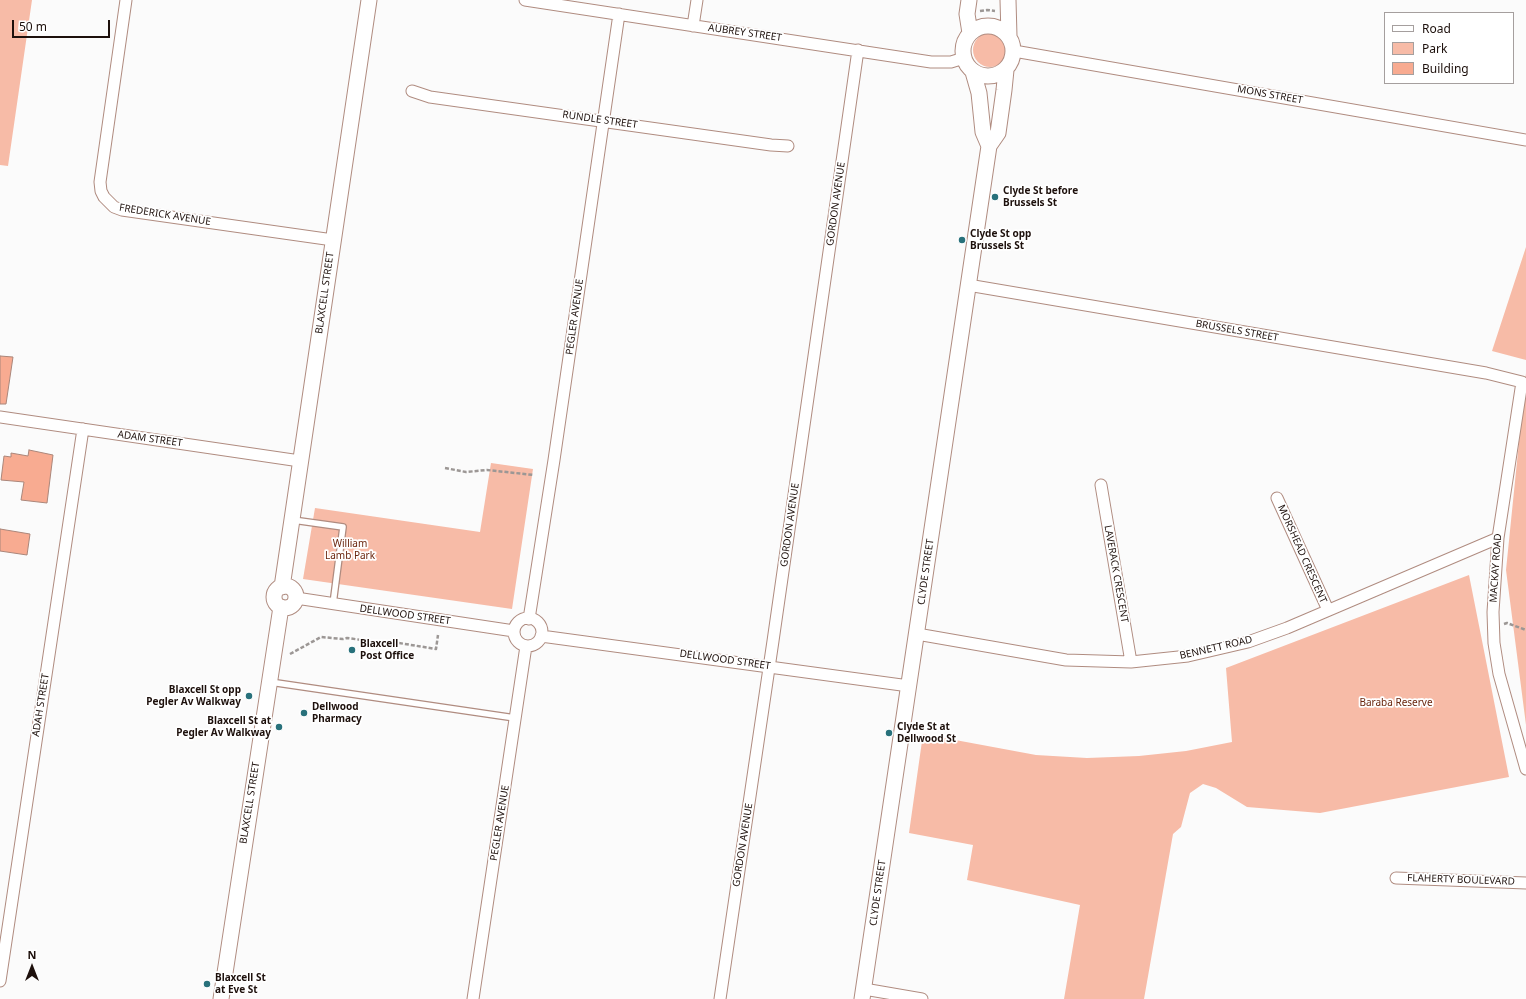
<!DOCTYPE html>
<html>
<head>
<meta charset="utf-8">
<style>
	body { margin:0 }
	#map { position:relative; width:1526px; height:999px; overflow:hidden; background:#fbfbfb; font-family:"Noto Sans",sans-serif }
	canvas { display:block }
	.legend { position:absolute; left:1384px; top:12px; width:130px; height:72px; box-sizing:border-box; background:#fff; border:1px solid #a59f9e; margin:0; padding:5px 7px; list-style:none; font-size:12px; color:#1d100c }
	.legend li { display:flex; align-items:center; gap:8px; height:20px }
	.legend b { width:20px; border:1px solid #a59f9e }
	.north { position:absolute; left:12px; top:947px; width:40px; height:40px; -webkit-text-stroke:3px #fff; paint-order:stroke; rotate:0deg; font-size:11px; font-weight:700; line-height:16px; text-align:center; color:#1d100c }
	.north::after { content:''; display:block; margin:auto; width:14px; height:18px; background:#1d100c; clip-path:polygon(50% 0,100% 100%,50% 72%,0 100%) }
	.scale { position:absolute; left:12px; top:20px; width:98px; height:18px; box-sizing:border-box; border:2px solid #1d100c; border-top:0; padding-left:5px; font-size:12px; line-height:14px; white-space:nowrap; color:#1d100c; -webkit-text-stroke:3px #fff; paint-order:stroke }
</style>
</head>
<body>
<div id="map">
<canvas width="1526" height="999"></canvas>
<ul class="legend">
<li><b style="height:5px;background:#fff"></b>Road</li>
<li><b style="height:11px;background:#f7bba7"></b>Park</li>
<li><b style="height:11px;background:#f8ab91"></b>Building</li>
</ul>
<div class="north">N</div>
<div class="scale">50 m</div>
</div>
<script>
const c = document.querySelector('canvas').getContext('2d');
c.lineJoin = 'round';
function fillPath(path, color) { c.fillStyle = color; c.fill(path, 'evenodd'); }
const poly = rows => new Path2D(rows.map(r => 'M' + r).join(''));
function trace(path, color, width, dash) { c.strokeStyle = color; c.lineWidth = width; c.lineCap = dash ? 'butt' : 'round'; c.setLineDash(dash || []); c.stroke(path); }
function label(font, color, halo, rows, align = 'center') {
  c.font = font + ' "Noto Sans",sans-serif'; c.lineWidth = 3.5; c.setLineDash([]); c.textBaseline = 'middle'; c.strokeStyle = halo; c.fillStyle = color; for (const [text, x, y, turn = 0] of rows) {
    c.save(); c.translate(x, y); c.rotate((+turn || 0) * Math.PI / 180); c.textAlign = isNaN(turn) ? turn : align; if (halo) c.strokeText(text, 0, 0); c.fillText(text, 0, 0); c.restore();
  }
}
const green = poly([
	[0,0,32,0,8,166,0,165],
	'973 50a17 17 0 1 1 34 0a17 17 0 1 1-34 0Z',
	[1526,247,1526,360,1492,351],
	[1526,373,1526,725,1506,570],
	[491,463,533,469,512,609,303,579,315,508,480,532],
	[1469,575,1509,777,1320,813,1247,807,1216,788,1203,784,1190,793,1181,827,1173,834,1144,999,1064,999,1080,905,967,880,973,845,909,833,923,734,1036,755,1087,758,1139,756,1186,751,1232,742,1226,668]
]);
const building = poly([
	[0,356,13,357,6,404,0,404,0,356],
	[29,450,53,455,47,503,21,500,24,482,1,480,4,456,11,457,11,453,28,456,29,450],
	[0,529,30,534,27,555,0,551,0,529]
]);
const path = poly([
	[980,11,987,10,995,11],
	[445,468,466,472,487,470,534,475],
	[1504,624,1507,623,1526,630],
	[290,654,321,637,343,639,347,638,392,644,399,643,436,649,438,635]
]);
const lane = poly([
	[293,520,343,527,333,604],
	[270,682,515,718]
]);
const street = poly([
	[126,0,100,182,101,191,104,197,114,207,122,210,333,240],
	[525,0,931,62,951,62,964,58],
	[693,26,697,0],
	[1014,51,1526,140],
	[412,91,430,97,771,145,788,146],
	[968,285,1486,373,1522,382,1498,538,1493,612,1494,643,1499,674,1526,769],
	[0,417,300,461],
	[1101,485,1131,662],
	[1277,498,1328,610],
	[296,598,514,631],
	'514 632a14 14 0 1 1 28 0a14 14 0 1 1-28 0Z',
	[529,619,554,460,619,14],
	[917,634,1066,660,1131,662,1188,656,1248,642,1287,628,1498,538],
	[541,636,909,686],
	[1396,878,1526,883],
	[0,981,83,429],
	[864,989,922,999],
	[473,999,526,646],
	[720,999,773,641,858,50]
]);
const secondary = poly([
	[969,0,967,14,970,33],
	[1008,0,1009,36],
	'963 51a25 25 0 1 1 50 0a25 25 0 1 1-50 0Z',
	[973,72,979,93,983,132,989,146],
	'274 597a11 11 0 1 1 22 0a11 11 0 1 1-22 0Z',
	[282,587,369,0],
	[221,999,281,607],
	[862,999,989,146,998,133,1004,90,1006,70]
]);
const markers = [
	[995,197,4,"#28717b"],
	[962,240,4,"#28717b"],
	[352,650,4,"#28717b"],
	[249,696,4,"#28717b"],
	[304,713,4,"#28717b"],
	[279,727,4,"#28717b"],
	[889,733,4,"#28717b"],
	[207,984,4,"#28717b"]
];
const streetNames = [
	["AUBREY STREET",745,33,8],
	["MONS STREET",1270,95,10],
	["RUNDLE STREET",600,120,8],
	["GORDON AVENUE",836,204,-82],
	["FREDERICK AVENUE",165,215,9],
	["BLAXCELL STREET",325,293,-82],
	["PEGLER AVENUE",575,317,-82],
	["BRUSSELS STREET",1237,331,10],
	["ADAM STREET",150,439,8],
	["GORDON AVENUE",790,525,-82],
	["MORSHEAD CRESCENT",1302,554,66],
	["MACKAY ROAD",1496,568,-86],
	["CLYDE STREET",926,572,-82],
	["LAVERACK CRESCENT",1116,574,80],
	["DELLWOOD STREET",405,615,8],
	["BENNETT ROAD",1216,648,-13],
	["DELLWOOD STREET",725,660,8],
	["ADAH STREET",41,705,-81],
	["BLAXCELL STREET",250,803,-81],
	["PEGLER AVENUE",500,823,-81],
	["GORDON AVENUE",743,845,-81],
	["FLAHERTY BOULEVARD",1461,880,2],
	["CLYDE STREET",878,893,-82]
];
const poiNames = [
	["Clyde St before",1003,191],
	["Brussels St",1003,203],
	["Clyde St opp",970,234],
	["Brussels St",970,246],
	["Blaxcell",360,644],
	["Post Office",360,656],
	["Blaxcell St opp",241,690,"right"],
	["Pegler Av Walkway",241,702,"right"],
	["Dellwood",312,707],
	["Pharmacy",312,719],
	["Blaxcell St at",271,721,"right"],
	["Pegler Av Walkway",271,733,"right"],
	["Clyde St at",897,727],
	["Dellwood St",897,739],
	["Blaxcell St",215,978],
	["at Eve St",215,990]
];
const parkNames = [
	["William",350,544],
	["Lamb Park",350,556],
	["Baraba Reserve",1396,703]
];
fillPath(green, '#f7bba7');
fillPath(building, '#f8ab91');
trace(building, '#aa867a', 1);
trace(lane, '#b08c80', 8);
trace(street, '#b08c80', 13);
trace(secondary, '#b08c80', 17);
trace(path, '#9c9795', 2.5, [4, 2]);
trace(lane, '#fff', 5.5);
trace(street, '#fff', 11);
trace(secondary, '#fff', 15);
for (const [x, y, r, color] of markers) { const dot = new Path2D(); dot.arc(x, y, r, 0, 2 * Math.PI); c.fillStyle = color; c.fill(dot); trace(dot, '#fff', 1.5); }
label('10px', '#1d100c', '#fff', streetNames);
label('bold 10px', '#1d100c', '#fff', poiNames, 'left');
label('10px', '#69250d', '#fff', parkNames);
</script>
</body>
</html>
